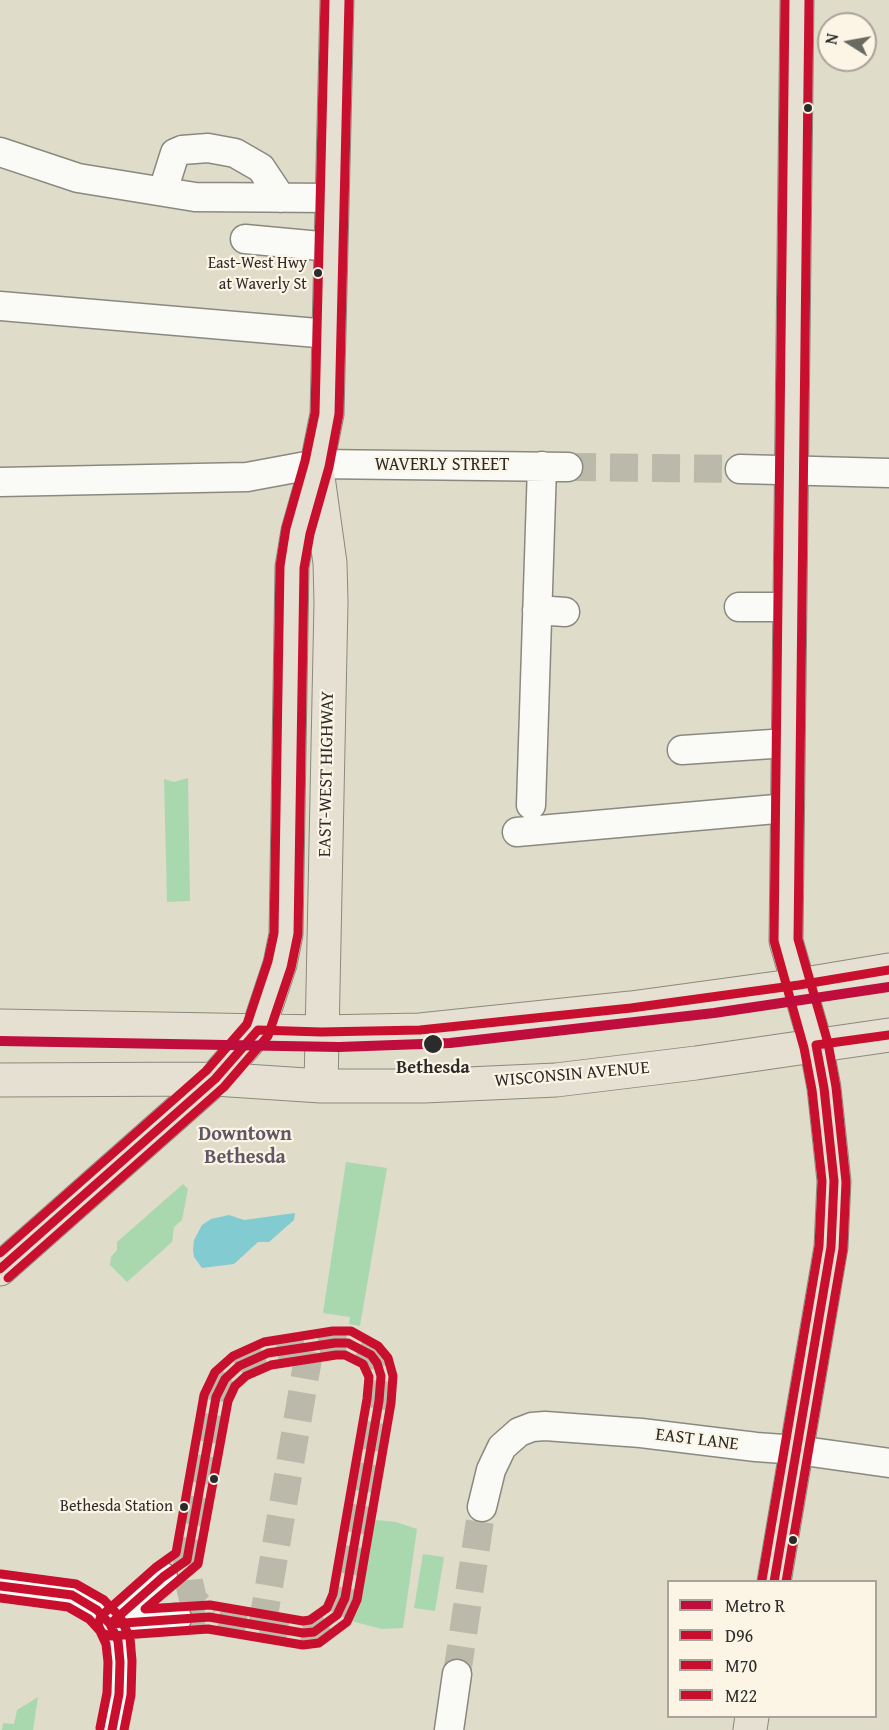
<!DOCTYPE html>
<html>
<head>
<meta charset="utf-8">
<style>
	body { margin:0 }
	#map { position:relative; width:889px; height:1730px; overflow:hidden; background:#dfdcc9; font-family:"Gentium Book Plus",serif }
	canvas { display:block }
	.legend { position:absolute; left:667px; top:1580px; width:210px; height:138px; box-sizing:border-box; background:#fcf5e5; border:2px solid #a8a49b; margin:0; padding:8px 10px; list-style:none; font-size:18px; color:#2b2b2b }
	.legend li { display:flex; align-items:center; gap:12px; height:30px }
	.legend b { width:30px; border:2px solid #a8a49b }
	.north { position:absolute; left:817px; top:12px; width:60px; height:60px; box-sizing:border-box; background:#fcf5e5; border:2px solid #a8a49b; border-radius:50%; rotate:281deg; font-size:16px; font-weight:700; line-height:24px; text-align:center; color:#2b2b2b }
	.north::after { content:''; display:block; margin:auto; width:21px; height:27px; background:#6a6962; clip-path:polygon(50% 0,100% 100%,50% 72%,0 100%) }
</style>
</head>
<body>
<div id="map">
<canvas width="889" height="1730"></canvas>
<ul class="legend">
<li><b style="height:8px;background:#bf0d3e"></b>Metro R</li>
<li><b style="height:8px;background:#c8102e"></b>D96</li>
<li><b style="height:8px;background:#c8102e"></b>M70</li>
<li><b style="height:8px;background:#c8102e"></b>M22</li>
</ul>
<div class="north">N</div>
</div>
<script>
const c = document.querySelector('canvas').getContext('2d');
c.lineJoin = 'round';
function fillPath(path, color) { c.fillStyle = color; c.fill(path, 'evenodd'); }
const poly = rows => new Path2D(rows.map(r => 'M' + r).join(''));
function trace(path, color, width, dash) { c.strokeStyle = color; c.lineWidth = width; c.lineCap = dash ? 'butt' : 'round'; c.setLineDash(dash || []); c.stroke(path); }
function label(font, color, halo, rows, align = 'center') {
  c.font = font + ' "Gentium Book Plus",serif'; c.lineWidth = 4.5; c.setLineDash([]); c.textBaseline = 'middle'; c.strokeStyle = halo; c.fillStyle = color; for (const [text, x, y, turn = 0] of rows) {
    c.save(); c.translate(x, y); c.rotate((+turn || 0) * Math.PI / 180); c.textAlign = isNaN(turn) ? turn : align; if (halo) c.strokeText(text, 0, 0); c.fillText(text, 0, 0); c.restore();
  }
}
const green = poly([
	[188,778,190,901,167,902,164,779,174,782],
	[346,1162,387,1168,360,1326,349,1324,350,1317,323,1313],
	[183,1184,188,1189,182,1220,174,1227,172,1242,127,1282,110,1265,111,1257,117,1250,117,1242],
	[377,1520,396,1522,417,1529,403,1628,382,1629,351,1621,366,1523],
	[423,1554,444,1557,435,1611,414,1608],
	[38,1697,33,1730,2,1730,3,1723,14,1724,17,1710]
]);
const water = poly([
	[295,1213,294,1220,269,1242,258,1242,234,1264,202,1268,194,1257,193,1250,194,1240,202,1225,211,1219,229,1215,244,1220]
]);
const minorTunnel = poly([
	[568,467,740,469],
	[177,1618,209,1617,303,1633,314,1632,328,1623,337,1615,345,1598,379,1401,381,1376,377,1363,371,1355,360,1348,348,1343,335,1343,268,1353,239,1366,225,1379,216,1397,187,1560,189,1582,193,1599,209,1617],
	[262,1627,310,1347],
	[457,1674,482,1507]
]);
const minor = poly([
	[0,152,78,178,195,197,333,198],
	[163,191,175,153,182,150,208,148,235,153,261,168,281,198],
	[245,239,331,247],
	[0,306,329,334],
	[740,469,889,473],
	[0,482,247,477,317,464,568,467],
	[739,607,789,607],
	[537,610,565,612],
	[682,750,787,743],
	[531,805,542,466],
	[517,832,787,808],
	[482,1507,491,1470,502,1447,519,1432,532,1427,545,1426,641,1433,756,1447,797,1450,889,1463],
	[0,1586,72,1595,97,1610,110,1624,118,1641,120,1662,119,1694,112,1730],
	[110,1624,163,1577],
	[110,1624,177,1618],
	[449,1730,457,1674]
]);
const major = poly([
	[318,477,330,563,331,602,321,1086],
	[0,1026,321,1032,420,1030,631,1008,799,985,889,970],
	[0,1080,215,1079,321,1086,424,1086,556,1080,696,1063,889,1035],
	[0,1269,215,1079,258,1030,280,964,286,934,292,567,298,531,317,464,327,414,337,0],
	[774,1582,831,1247,834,1181,824,1088,816,1045,786,941,797,0],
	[750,1730,752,1716]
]);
const bus1 = poly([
	[258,1030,321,1032,420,1030,631,1008,799,985,889,970],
	[816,1045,889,1035],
	[0,1269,215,1079,258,1030],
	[335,1343,348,1343,371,1355,377,1363,381,1376,379,1401,345,1598,337,1615,314,1632,303,1633,209,1617,110,1624,163,1577,187,1560,216,1397,225,1379,239,1366,268,1353,335,1343],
	[774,1582,831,1247,834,1181,824,1088,816,1045],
	[0,1586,72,1595,97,1610,110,1624,118,1641,120,1662,119,1694,112,1730]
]);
const bus2 = poly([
	[8,1278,224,1087,268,1036,291,968,298,934,304,568,310,534,329,467,339,414,349,0],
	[336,1355,345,1355,363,1364,369,1377,367,1399,333,1594,327,1608,310,1620,303,1621,210,1605,145,1609,198,1564,228,1401,235,1386,246,1376,271,1365,336,1355],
	[786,1582,843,1249,846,1182,836,1087,828,1043,798,939,809,0],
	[0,1598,68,1607,89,1619,100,1631,106,1644,108,1662,107,1693,100,1728]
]);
const bus3 = poly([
	[0,1253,206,1071,247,1024,268,961,274,933,280,566,286,528,305,461,315,413,325,0],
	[333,1331,264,1342,233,1356,215,1372,204,1395,176,1553,155,1568,101,1616,98,1625,102,1633,110,1636,208,1629,303,1645,319,1643,347,1622,357,1600,391,1403,393,1376,388,1358,378,1346,351,1331,335,1331],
	[1,1574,76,1584,104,1600,120,1617,130,1638,132,1661,131,1695,124,1730],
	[762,1580,819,1246,822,1181,812,1090,804,1048,774,941,785,0]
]);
const metro1 = poly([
	[0,1041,339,1047,450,1043,714,1013,889,987]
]);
const markers = [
	[808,108,5,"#2b2b2b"],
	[318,273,5,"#2b2b2b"],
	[433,1044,10,"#2b2b2b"],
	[214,1479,5,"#2b2b2b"],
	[184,1507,5,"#2b2b2b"],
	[793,1540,5,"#2b2b2b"]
];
const busNames = [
	["East-West Hwy",307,264],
	["at Waverly St",307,285],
	["Bethesda Station",173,1507]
];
const streetNames = [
	["WAVERLY STREET",442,465],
	["EAST-WEST HIGHWAY",327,774,-89],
	["WISCONSIN AVENUE",572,1075,-5],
	["EAST LANE",697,1440,7]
];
const stopNames = [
	["Bethesda",433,1068]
];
const neighbourhoodNames = [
	["Downtown",245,1135],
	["Bethesda",245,1158]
];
fillPath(green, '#a9d8af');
fillPath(water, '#82ccd1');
trace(minorTunnel, '#bbb9a9', 28, [28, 14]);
trace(minor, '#8b897f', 31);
trace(major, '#8b897f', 35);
trace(minor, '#fafaf7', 28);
trace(major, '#e5e0d2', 33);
trace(bus1, '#c8102e', 9);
trace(bus2, '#c8102e', 9);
trace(bus3, '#c8102e', 9);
trace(metro1, '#bf0d3e', 10);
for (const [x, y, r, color] of markers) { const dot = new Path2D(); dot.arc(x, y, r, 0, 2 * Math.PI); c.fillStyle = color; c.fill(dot); trace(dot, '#fcf5e5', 2); }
label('16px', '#2b2b2b', '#fcf5e5', busNames, 'right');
label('18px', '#2b2b2b', '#fcf5e5', streetNames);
label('bold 18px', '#2b2b2b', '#fcf5e5', stopNames);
label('bold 20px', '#5e5766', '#fcf5e5', neighbourhoodNames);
</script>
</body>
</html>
